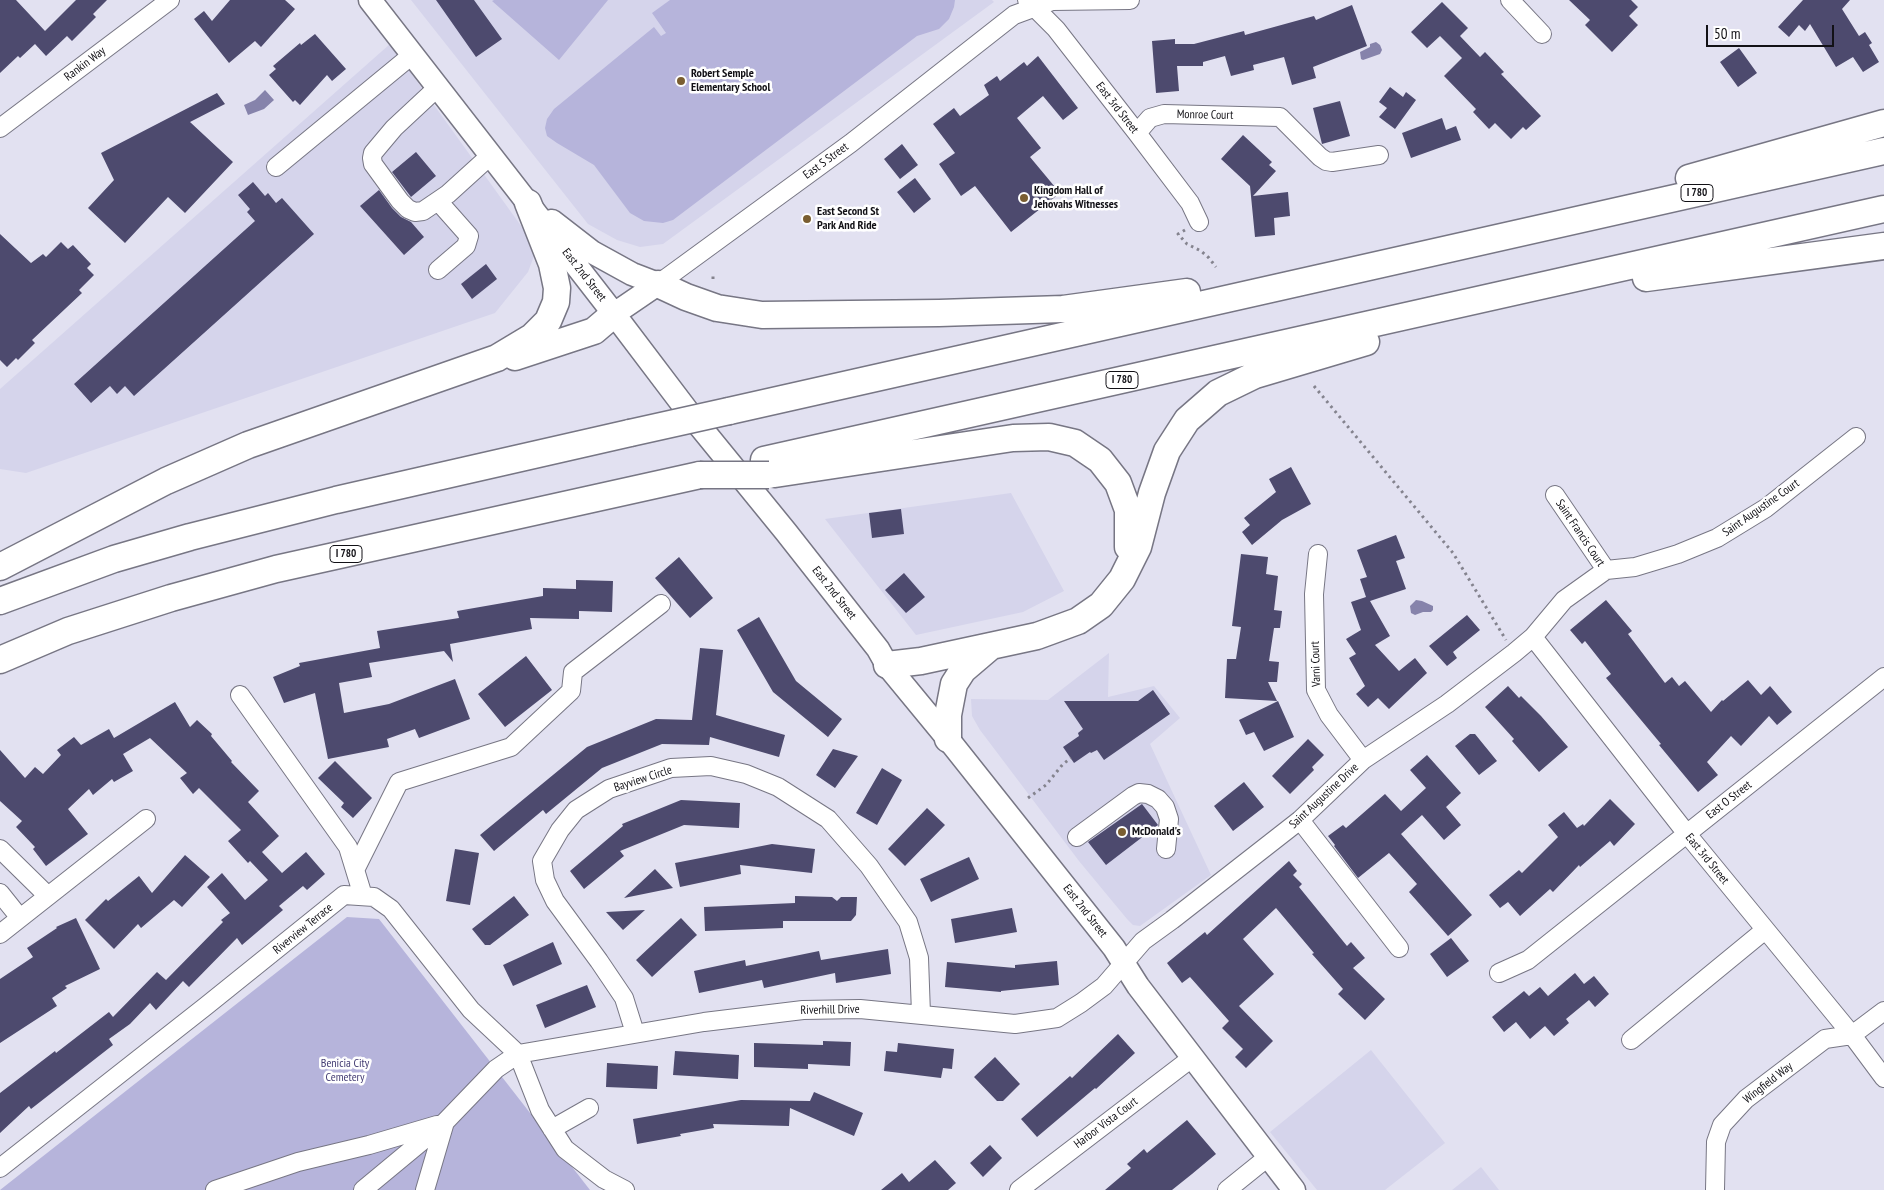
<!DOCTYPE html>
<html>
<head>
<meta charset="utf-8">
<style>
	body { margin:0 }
	#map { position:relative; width:1884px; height:1190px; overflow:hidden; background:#e2e1f1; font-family:"PT Sans Narrow",sans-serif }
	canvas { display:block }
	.scale { position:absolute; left:1706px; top:25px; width:128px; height:22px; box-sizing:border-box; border:2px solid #121116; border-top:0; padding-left:6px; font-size:15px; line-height:18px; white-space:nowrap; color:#121116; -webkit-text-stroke:4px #fff; paint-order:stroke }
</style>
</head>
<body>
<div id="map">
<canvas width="1884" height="1190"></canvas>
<div class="scale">50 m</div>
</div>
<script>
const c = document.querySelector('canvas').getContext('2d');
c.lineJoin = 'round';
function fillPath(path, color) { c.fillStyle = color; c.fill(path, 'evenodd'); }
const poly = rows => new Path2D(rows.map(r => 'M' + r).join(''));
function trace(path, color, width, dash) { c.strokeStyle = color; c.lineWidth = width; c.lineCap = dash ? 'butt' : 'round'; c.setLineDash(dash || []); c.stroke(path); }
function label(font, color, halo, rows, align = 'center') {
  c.font = font + ' "PT Sans Narrow",sans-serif'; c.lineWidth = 5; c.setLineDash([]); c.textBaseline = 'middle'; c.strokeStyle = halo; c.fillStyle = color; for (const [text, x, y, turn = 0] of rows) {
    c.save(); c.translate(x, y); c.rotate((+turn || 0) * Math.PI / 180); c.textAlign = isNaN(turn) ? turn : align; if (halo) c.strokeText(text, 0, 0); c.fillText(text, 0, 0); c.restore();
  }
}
const built = poly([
	[411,0,992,0,994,2,663,244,640,247,617,240,588,224],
	[390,44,537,248,528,272,495,313,26,473,0,469,0,389],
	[1011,493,1064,591,1023,612,916,635,825,519],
	[1109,653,1108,697,1154,686,1180,718,1150,744,1211,875,1140,926,1133,925,1127,919,1079,861,980,730,972,716,971,699,1048,700],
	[1371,1050,1445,1143,1385,1190,1317,1190,1270,1132],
	[1481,1167,1499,1190,1452,1190]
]);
const green = poly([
	[494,0,608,0,559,60,492,1],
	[670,0,955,0,954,7,949,19,939,29,917,36,673,220,663,223,644,221,630,213,594,165,557,143,547,136,545,128,547,119,554,109,654,27,661,36,666,33,652,13],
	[347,917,379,919,590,1190,0,1190]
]);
const water = poly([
	[1376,42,1380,45,1382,50,1380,54,1363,60,1361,59,1360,52,1370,47,1370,44],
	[265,90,274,100,264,109,248,115,244,105,255,100],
	[1416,600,1422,601,1433,606,1433,610,1431,612,1423,612,1415,615,1411,613,1410,606]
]);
const building = poly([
	[0,0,16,0,45,31,76,0,107,0,93,14,96,17,72,41,67,36,46,56,35,44,20,58,18,56,0,73],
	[230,0,285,0,295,9,261,47,255,41,229,63,194,19,204,11,212,21],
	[436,0,474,0,502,39,476,57],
	[1569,0,1631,0,1638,7,1629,16,1638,25,1612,52,1585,25,1590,20],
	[1803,0,1850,0,1842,9,1859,36,1865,32,1872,43,1869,45,1879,62,1863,72,1853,57,1836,67,1810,24,1805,31,1799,25,1789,37,1778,27],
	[1442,2,1468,28,1460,36,1480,57,1485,52,1504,72,1501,74,1541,116,1526,130,1523,127,1511,139,1495,123,1489,129,1473,112,1476,109,1444,76,1462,58,1440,36,1427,48,1411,32],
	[1352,5,1367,46,1313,67,1316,78,1292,85,1284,57,1253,65,1254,70,1231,76,1225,56,1203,62,1203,66,1177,66,1179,91,1156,93,1152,41,1175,39,1175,44,1194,44,1244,31,1245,35,1314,16,1316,20],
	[315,34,346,69,332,81,327,75,300,105,295,100,293,102,269,75,276,69,273,66,300,43,301,45],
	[1739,48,1757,73,1738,87,1720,62],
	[1038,56,1078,108,1063,120,1043,96,1017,118,1041,148,1030,157,1060,193,1011,232,975,186,961,196,939,164,955,153,933,124,954,108,960,116,989,95,984,85,997,76,1000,81,1024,62,1027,66],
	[1390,87,1403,97,1406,92,1416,100,1395,129,1379,117,1387,108,1379,102],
	[217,93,225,104,190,122,233,162,185,213,168,197,125,243,88,208,114,180,101,153],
	[1340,101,1350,136,1322,144,1313,108],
	[1442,118,1446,130,1456,126,1461,140,1411,158,1402,133],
	[1243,135,1272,162,1269,165,1276,171,1253,196,1288,192,1290,216,1274,218,1275,235,1255,237,1250,186,1221,159],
	[902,144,918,165,900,179,884,159],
	[416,152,436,176,411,197,392,172],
	[915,178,931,199,914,213,897,192],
	[253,182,265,196,268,193,276,203,282,198,314,234,134,396,125,386,117,394,110,386,91,403,74,384,255,221,247,212,250,209,238,195],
	[379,190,392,208,401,217,411,222,424,237,404,255,360,206],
	[0,234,31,263,43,254,46,257,61,242,68,249,73,245,91,264,87,268,94,275,79,290,82,293,32,340,35,343,18,360,16,358,7,367,0,360],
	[486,264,497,279,472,299,461,284],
	[1291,467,1311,504,1282,520,1252,545,1242,532,1250,525,1244,518,1276,492,1269,479],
	[901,509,904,534,872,538,869,513],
	[1396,535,1405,558,1396,561,1406,589,1370,601,1390,636,1375,645,1399,671,1415,658,1427,673,1389,709,1378,698,1368,707,1356,694,1365,686,1349,658,1356,654,1346,639,1361,630,1351,602,1366,597,1360,579,1367,577,1357,550],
	[1241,554,1268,557,1266,574,1278,576,1274,610,1282,611,1280,628,1274,628,1269,661,1279,662,1277,682,1268,682,1277,701,1225,698,1227,659,1236,659,1241,627,1232,626],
	[679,557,713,598,690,618,655,578],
	[904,573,925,597,906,613,885,590],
	[576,580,613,581,612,612,579,611,579,619,530,618,532,629,450,644,453,662,444,651,369,663,372,677,339,683,344,713,389,704,455,679,470,719,419,738,415,729,387,739,389,747,328,759,315,693,284,703,273,677,300,666,299,663,380,648,377,631,459,618,457,611,543,596,543,588,576,589],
	[1606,600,1632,631,1628,634,1665,683,1672,677,1679,686,1685,681,1711,712,1722,700,1723,701,1748,680,1761,695,1770,686,1792,712,1777,725,1769,716,1741,746,1731,736,1707,762,1718,775,1698,792,1659,745,1661,744,1606,678,1611,674,1585,641,1582,644,1570,630],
	[1467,615,1480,630,1453,652,1457,658,1447,666,1429,646],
	[759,617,796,681,842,719,828,737,773,692,737,630],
	[700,648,723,650,716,715,785,735,779,757,710,737,709,745,662,744,602,768,546,814,543,810,494,851,480,835,587,747,656,719,692,720],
	[526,656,552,690,505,727,478,694],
	[1508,686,1519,698,1521,696,1541,716,1568,747,1539,772,1512,741,1514,739,1485,707],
	[1153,690,1170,714,1104,760,1097,750,1091,753,1090,752,1074,763,1063,747,1079,736,1078,733,1083,729,1064,701,1138,701],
	[1278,701,1294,737,1264,751,1254,732,1246,735,1239,720],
	[175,702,190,727,197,720,212,734,211,736,232,761,231,762,259,791,248,802,279,836,262,852,282,873,306,852,325,874,307,890,303,886,279,906,283,910,242,945,237,938,189,987,183,981,156,1010,150,1003,130,1024,109,1039,113,1045,31,1109,29,1106,0,1133,0,1093,55,1051,56,1053,109,1012,113,1017,157,972,166,980,223,922,221,920,230,913,207,887,222,873,245,900,268,880,250,861,248,863,228,841,241,830,199,788,193,794,180,778,187,773,150,738,123,754,133,771,114,782,112,779,93,795,89,789,68,809,88,834,46,866,33,849,35,847,16,827,22,821,0,801,0,750,25,778,35,767,43,774,61,755,57,750,74,737,81,745,109,729,114,738],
	[1470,734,1475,734,1497,761,1479,775,1455,746],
	[1308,739,1324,755,1312,767,1314,770,1290,794,1272,776],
	[833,749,858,756,835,788,816,775],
	[1427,755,1461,793,1446,807,1461,825,1444,840,1422,815,1401,834,1472,915,1448,936,1409,892,1417,884,1389,853,1358,878,1334,846,1335,845,1328,836,1343,825,1346,828,1385,794,1401,811,1426,788,1410,770],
	[335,761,372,798,353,818,341,807,344,803,318,778],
	[882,768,902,780,877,825,856,813],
	[1244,782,1264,807,1233,831,1214,806],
	[1610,799,1635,824,1614,846,1610,841,1580,867,1579,865,1553,892,1550,889,1520,916,1508,902,1500,908,1489,895,1519,870,1522,873,1558,837,1548,825,1564,812,1577,828,1583,824,1584,826],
	[681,800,740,803,739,828,684,825,620,851,624,856,584,889,570,871,623,826,622,824],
	[1142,804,1158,825,1106,865,1088,842],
	[927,808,945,825,905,866,888,849],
	[772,844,815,849,812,873,740,865,741,874,680,887,675,863],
	[455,849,479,853,470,905,446,901],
	[185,855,210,877,182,907,174,900,141,928,138,924,114,949,85,920,106,899,108,901,139,876,152,893],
	[969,857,979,879,931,902,920,879],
	[1289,861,1297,871,1293,875,1302,884,1299,887,1347,946,1351,942,1365,958,1353,968,1385,999,1365,1020,1338,994,1343,989,1312,954,1314,953,1276,908,1243,939,1274,974,1239,1006,1273,1041,1246,1068,1235,1057,1243,1049,1222,1028,1229,1021,1190,977,1182,983,1167,963,1205,932,1207,935],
	[655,869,673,888,624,898],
	[514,896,529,915,490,945,485,945,472,929],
	[795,896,832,897,837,901,841,897,857,897,856,915,851,921,783,921,783,928,705,931,704,907,795,903],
	[1012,908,1017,932,955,943,951,919],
	[645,910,623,930,606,912],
	[76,918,100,969,65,986,67,988,52,998,57,1006,0,1043,0,979,33,957,27,948,57,928,56,927],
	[681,918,697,935,652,977,636,960],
	[1451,938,1469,961,1447,977,1430,954],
	[553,942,562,964,513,986,503,965],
	[888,949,891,974,836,983,835,973,764,988,762,980,699,993,694,971,745,960,746,966,819,951,821,960],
	[1057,961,1059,985,1001,991,1001,992,945,987,947,962,1015,968,1015,965],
	[1575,973,1584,984,1594,976,1609,994,1595,1007,1589,1000,1566,1019,1569,1023,1554,1036,1545,1026,1530,1039,1516,1022,1504,1032,1492,1017,1524,991,1529,996,1540,987,1548,996],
	[587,985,596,1007,545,1028,536,1005],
	[1118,1034,1135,1053,1096,1089,1095,1088,1037,1137,1021,1119,1070,1076,1072,1078],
	[823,1041,851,1042,850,1066,808,1064,808,1069,754,1067,754,1043,823,1045],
	[898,1043,954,1049,952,1069,943,1068,941,1078,884,1071,886,1051,897,1052],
	[675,1051,739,1055,738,1079,673,1075],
	[995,1057,1020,1084,1003,1101,997,1101,974,1077],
	[607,1063,658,1066,657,1089,606,1087],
	[814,1092,863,1113,854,1136,790,1108,789,1126,713,1124,714,1128,680,1134,681,1136,637,1144,633,1119,741,1100,810,1101],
	[1187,1120,1216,1154,1192,1174,1172,1190,1105,1190,1131,1168,1127,1164,1144,1149,1147,1153],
	[990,1145,1002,1158,983,1177,970,1163],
	[935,1160,956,1183,948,1190,881,1190,902,1173,909,1182]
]);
const path = poly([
	[1185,230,1178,234,1187,244,1201,251,1209,258,1216,267],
	[713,279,713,274],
	[1314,386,1453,553,1506,640],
	[1028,798,1046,785,1063,764,1071,758]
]);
const minor = poly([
	[1027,0,1056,29,1137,133,1190,203,1199,222],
	[1510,0,1542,34],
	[438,87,394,128,373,153,372,158,373,164,400,201,408,209,415,212,423,211,448,194,491,155],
	[0,128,170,0],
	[1137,133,1150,118,1164,114,1280,117,1320,157,1326,161,1332,162,1379,155],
	[276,167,412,55],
	[438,270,466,246,469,236,438,201],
	[658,284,851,143,1014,15,1052,1,1130,0],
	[1555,495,1606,570],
	[1318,554,1314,594,1316,690,1329,715,1363,760],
	[1533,637,1687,834,1852,1035,1884,1078],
	[240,695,348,847,363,896],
	[1300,820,1399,948],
	[1077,837,1133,796,1139,793,1148,794,1158,799,1165,807,1169,819,1166,849],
	[0,849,48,896],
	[355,870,399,782,511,747,571,691,573,672,661,604],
	[0,893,20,918],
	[0,934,146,819],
	[1499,973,1528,960,1884,677],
	[635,1033,624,998,599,961,555,901,545,880,542,861,560,830,576,810,609,789,671,768,711,766,746,774,778,787,828,819,869,866,908,922,919,958,921,1014],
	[1631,1040,1765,930],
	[552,1129,589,1108],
	[0,1168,206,1006,344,895,374,897,391,909,471,1010,518,1054,540,1110,565,1149,604,1179,625,1190],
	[215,1190,298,1162,369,1145,437,1125],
	[363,1190,445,1122,496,1069,518,1054,704,1022,803,1010,860,1009,1015,1024,1057,1018,1081,1003,1104,986,1143,941,1172,920,1300,820,1363,760,1447,704,1514,653,1533,637,1564,600,1606,570,1635,567,1678,554,1717,538,1766,508,1856,437],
	[425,1190,445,1122],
	[1019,1190,1193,1057],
	[1227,1190,1268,1157],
	[1715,1190,1716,1142,1722,1125,1746,1099,1825,1039,1852,1035,1884,1011]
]);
const major = poly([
	[370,0,614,314,689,413,786,532,878,649,887,665,948,739,1114,948,1138,986,1294,1190],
	[552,221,592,252,632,274,658,284],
	[614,314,658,284]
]);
const highway = poly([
	[1689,178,1884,123],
	[1646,278,1884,246],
	[658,284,686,297,717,308,762,315,939,313,1063,309,1187,292],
	[515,357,594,331,614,314],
	[729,411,1884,151],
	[764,460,1884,209],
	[775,474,1013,438,1049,437,1075,443,1100,460,1118,483,1128,510,1128,547],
	[0,567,166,481,248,445,497,358,532,337,548,321,556,302,557,288,552,264,528,203],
	[0,601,114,559,190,537,336,500,630,433],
	[0,660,68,631,171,598,276,569,700,475],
	[887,665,921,661,1037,636,1078,621,1101,605,1122,579,1138,547,1152,493,1167,451,1187,420,1218,393,1255,375,1366,342],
	[948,739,948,715,954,684,963,670,990,647]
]);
const highwayBridge = poly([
	[630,433,729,411],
	[700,475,769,475]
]);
const markers = [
	[681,81,5,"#7a5e31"],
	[1024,198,5,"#7a5e31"],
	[807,219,5,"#7a5e31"],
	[1122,832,5,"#7a5e31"]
];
const shields = [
	[1697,193,32],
	[1122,380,32],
	[346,554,32]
];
const shieldNames = [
	["I 780",1697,193],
	["I 780",1122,380],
	["I 780",346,554]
];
const streetNames = [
	["Rankin Way",85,64,-37],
	["East 3rd Street",1117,108,52],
	["Monroe Court",1205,115,1],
	["East S Street",826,161,-36],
	["East 2nd Street",584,275,52],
	["Saint Augustine Court",1761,508,-35],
	["Saint Francis Court",1580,533,56],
	["East 2nd Street",834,593,52],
	["Varni Court",1316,664,-92],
	["Bayview Circle",643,779,-18],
	["Saint Augustine Drive",1324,796,-43],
	["East O Street",1729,800,-38],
	["East 3rd Street",1707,859,51],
	["East 2nd Street",1085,911,52],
	["Riverview Terrace",303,929,-39],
	["Riverhill Drive",830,1010,-1],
	["Wingfield Way",1768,1083,-38],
	["Harbor Vista Court",1106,1123,-37]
];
const poiNames = [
	["Robert Semple",691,74],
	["Elementary School",691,88],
	["Kingdom Hall of",1034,191],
	["Jehovahs Witnesses",1034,205],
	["East Second St",817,212],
	["Park And Ride",817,226],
	["McDonald's",1132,832]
];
const parkNames = [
	["Benicia City",345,1064],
	["Cemetery",345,1078]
];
fillPath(built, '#d5d4eb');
fillPath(green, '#b6b4db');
fillPath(water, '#8683ab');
fillPath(building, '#4d4a6e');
trace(minor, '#777684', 20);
trace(major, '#777684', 25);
trace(highway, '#777684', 29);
trace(path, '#84838e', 3, [2.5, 4]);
trace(minor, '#fff', 18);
trace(major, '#fff', 22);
trace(highway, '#fff', 26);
trace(highwayBridge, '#777684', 29, []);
trace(highwayBridge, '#fff', 26);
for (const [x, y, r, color] of markers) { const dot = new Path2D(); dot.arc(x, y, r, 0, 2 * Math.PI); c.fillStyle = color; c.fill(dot); trace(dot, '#fff', 2); }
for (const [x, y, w] of shields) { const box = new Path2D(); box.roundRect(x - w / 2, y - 8.5, w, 17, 4); c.fillStyle = '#fff'; c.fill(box); trace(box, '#121116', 1); }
label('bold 11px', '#121116', null, shieldNames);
label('12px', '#121116', '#fff', streetNames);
label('bold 12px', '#121116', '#fff', poiNames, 'left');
label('12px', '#443d73', '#fff', parkNames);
</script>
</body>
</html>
